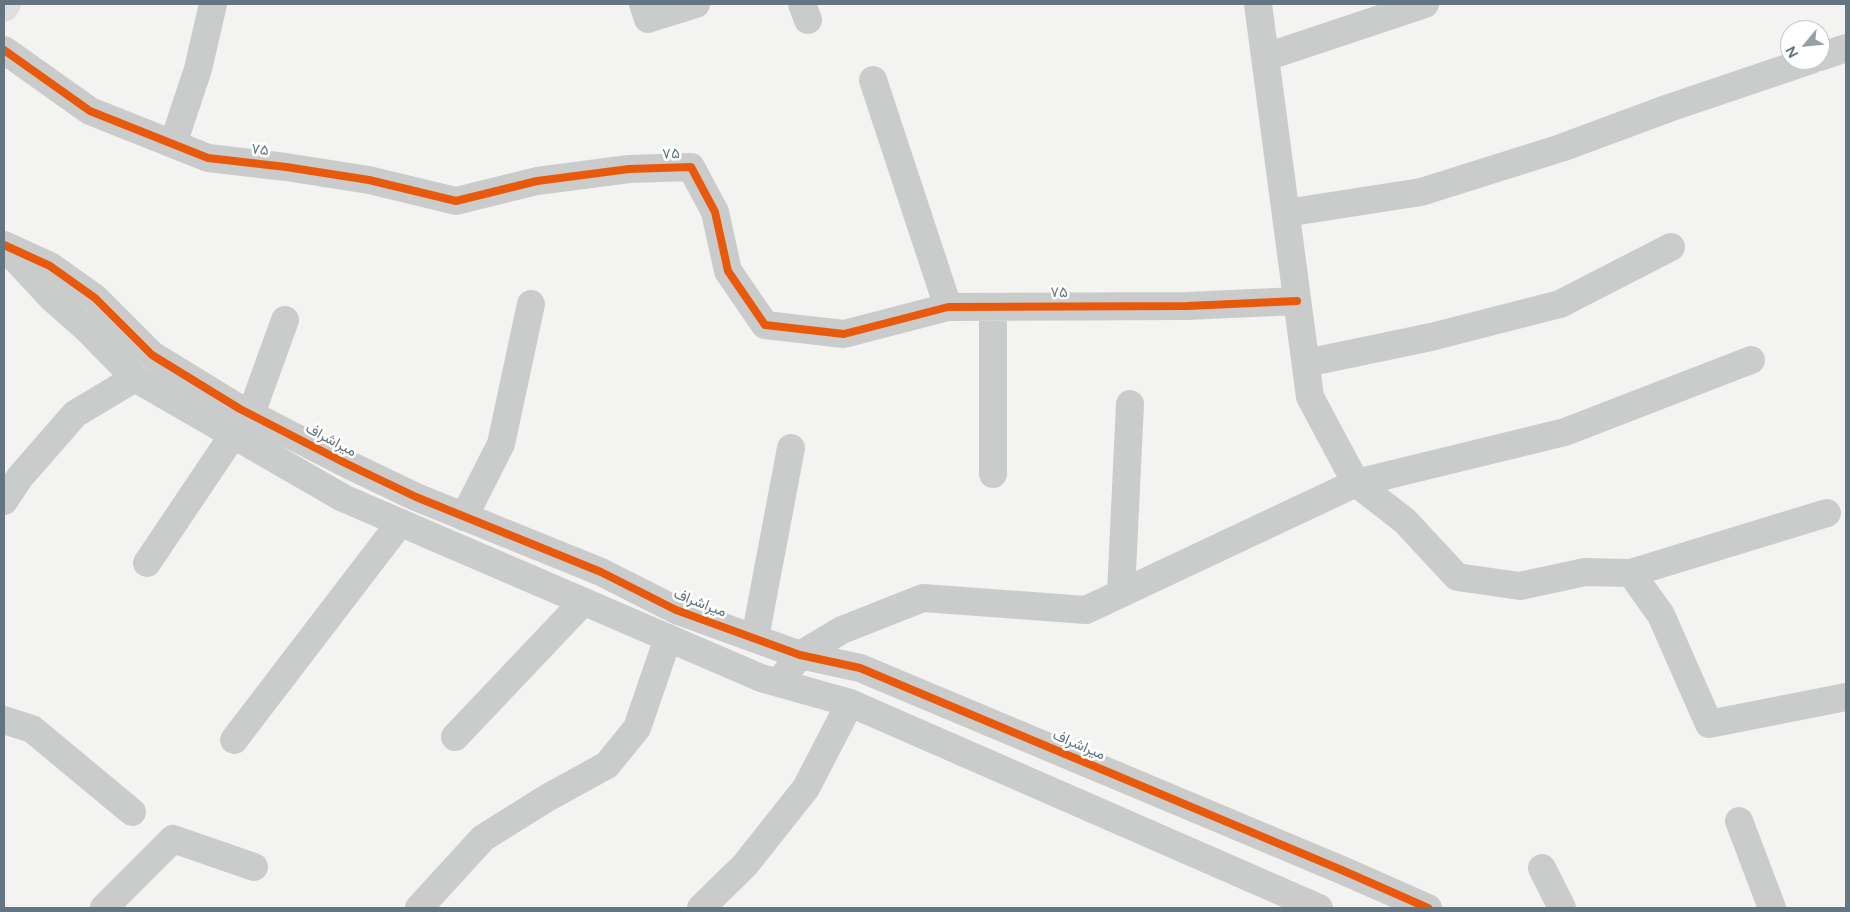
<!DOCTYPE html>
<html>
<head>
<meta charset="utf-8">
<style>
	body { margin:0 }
	#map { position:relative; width:1850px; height:912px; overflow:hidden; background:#f3f3f1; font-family:Figtree,sans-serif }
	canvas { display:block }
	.frame { position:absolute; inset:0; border:5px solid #637581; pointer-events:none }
	.north { position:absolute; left:1780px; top:20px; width:50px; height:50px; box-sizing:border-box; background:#fff; border:1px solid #c1c8cd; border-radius:50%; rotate:242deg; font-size:14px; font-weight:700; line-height:20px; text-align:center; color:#637581 }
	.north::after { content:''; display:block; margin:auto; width:18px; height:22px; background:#95a1a8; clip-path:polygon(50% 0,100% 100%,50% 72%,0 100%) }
</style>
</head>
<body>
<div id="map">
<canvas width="1850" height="912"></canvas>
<div class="frame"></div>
<div class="north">N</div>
</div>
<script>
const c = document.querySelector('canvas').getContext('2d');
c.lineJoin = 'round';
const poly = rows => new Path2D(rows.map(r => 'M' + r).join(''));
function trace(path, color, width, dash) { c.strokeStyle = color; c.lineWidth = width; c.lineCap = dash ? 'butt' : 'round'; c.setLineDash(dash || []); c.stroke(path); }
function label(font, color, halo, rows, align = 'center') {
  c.font = font + ' Figtree,Vazirmatn,sans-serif'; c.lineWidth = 5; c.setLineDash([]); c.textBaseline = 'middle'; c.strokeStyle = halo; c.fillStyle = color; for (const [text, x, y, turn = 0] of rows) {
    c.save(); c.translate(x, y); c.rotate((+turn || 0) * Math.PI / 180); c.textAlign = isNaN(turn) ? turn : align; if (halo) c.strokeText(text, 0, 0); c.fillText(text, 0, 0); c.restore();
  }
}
const minor = poly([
	[643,4,648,19,696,4],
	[802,4,808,20],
	[4,50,90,111,208,158,286,167,369,180,456,201,537,181,629,169,691,167,715,212,728,271,765,325,844,334,948,307,1187,306,1297,301],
	[1266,57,1425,4],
	[1820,57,1846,48],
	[873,80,948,307],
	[173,144,198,69,213,4],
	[1286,213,1421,192,1561,148,1669,108,1811,60],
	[1306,363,1431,337,1560,304,1671,247],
	[251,414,285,320],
	[993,474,993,307],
	[1356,483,1405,521,1457,577,1520,586,1585,572,1631,573,1661,615,1709,724,1846,697],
	[1356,483,1565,432,1751,360],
	[4,501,20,477,75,414,135,378],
	[464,517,501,444,531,304],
	[147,563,233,435],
	[1631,573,1827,513],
	[1121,593,1130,404],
	[755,638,791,448],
	[779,682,800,655,842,630,923,598,1086,610,1356,483,1310,397,1258,4],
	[4,720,32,729,132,812],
	[455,737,583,602],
	[234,740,400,523],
	[1739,821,1772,908],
	[1542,868,1562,908],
	[104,908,173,839,254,867],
	[419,908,483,838,547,798,607,765,637,728,668,638],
	[701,908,745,865,806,788,850,703]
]);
const tertiary = poly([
	[4,245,50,266,95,298,152,355,240,409,347,464,416,497,601,572,676,610,800,655,860,668,1344,871,1428,908],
	[10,253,52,298,86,328,135,378,343,498,761,678,850,703,1319,908]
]);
const primary = poly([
	[4,7,6,4]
]);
const cycleway = poly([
	[4,50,90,111,208,158,286,167,369,180,456,201,537,181,629,169,691,167,715,212,728,271,765,325,844,334,948,307,1187,306,1297,301],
	[4,245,50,266,95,298,152,355,240,409,347,464,416,497,601,572,676,610,800,655,860,668,1344,871,1428,908]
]);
const streetNames = [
	["۷۵",260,150,7],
	["۷۵",671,154,-2],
	["۷۵",1059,293],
	["میراشراف",331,440,28],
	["میراشراف",700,603,21],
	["میراشراف",1079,745,23]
];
trace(primary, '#cfcfcf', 29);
trace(minor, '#cacccc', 28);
trace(tertiary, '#cacccc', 28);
trace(primary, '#dfdfe0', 28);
trace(cycleway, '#e8590c', 8);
label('15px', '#637581', '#fff', streetNames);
</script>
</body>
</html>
